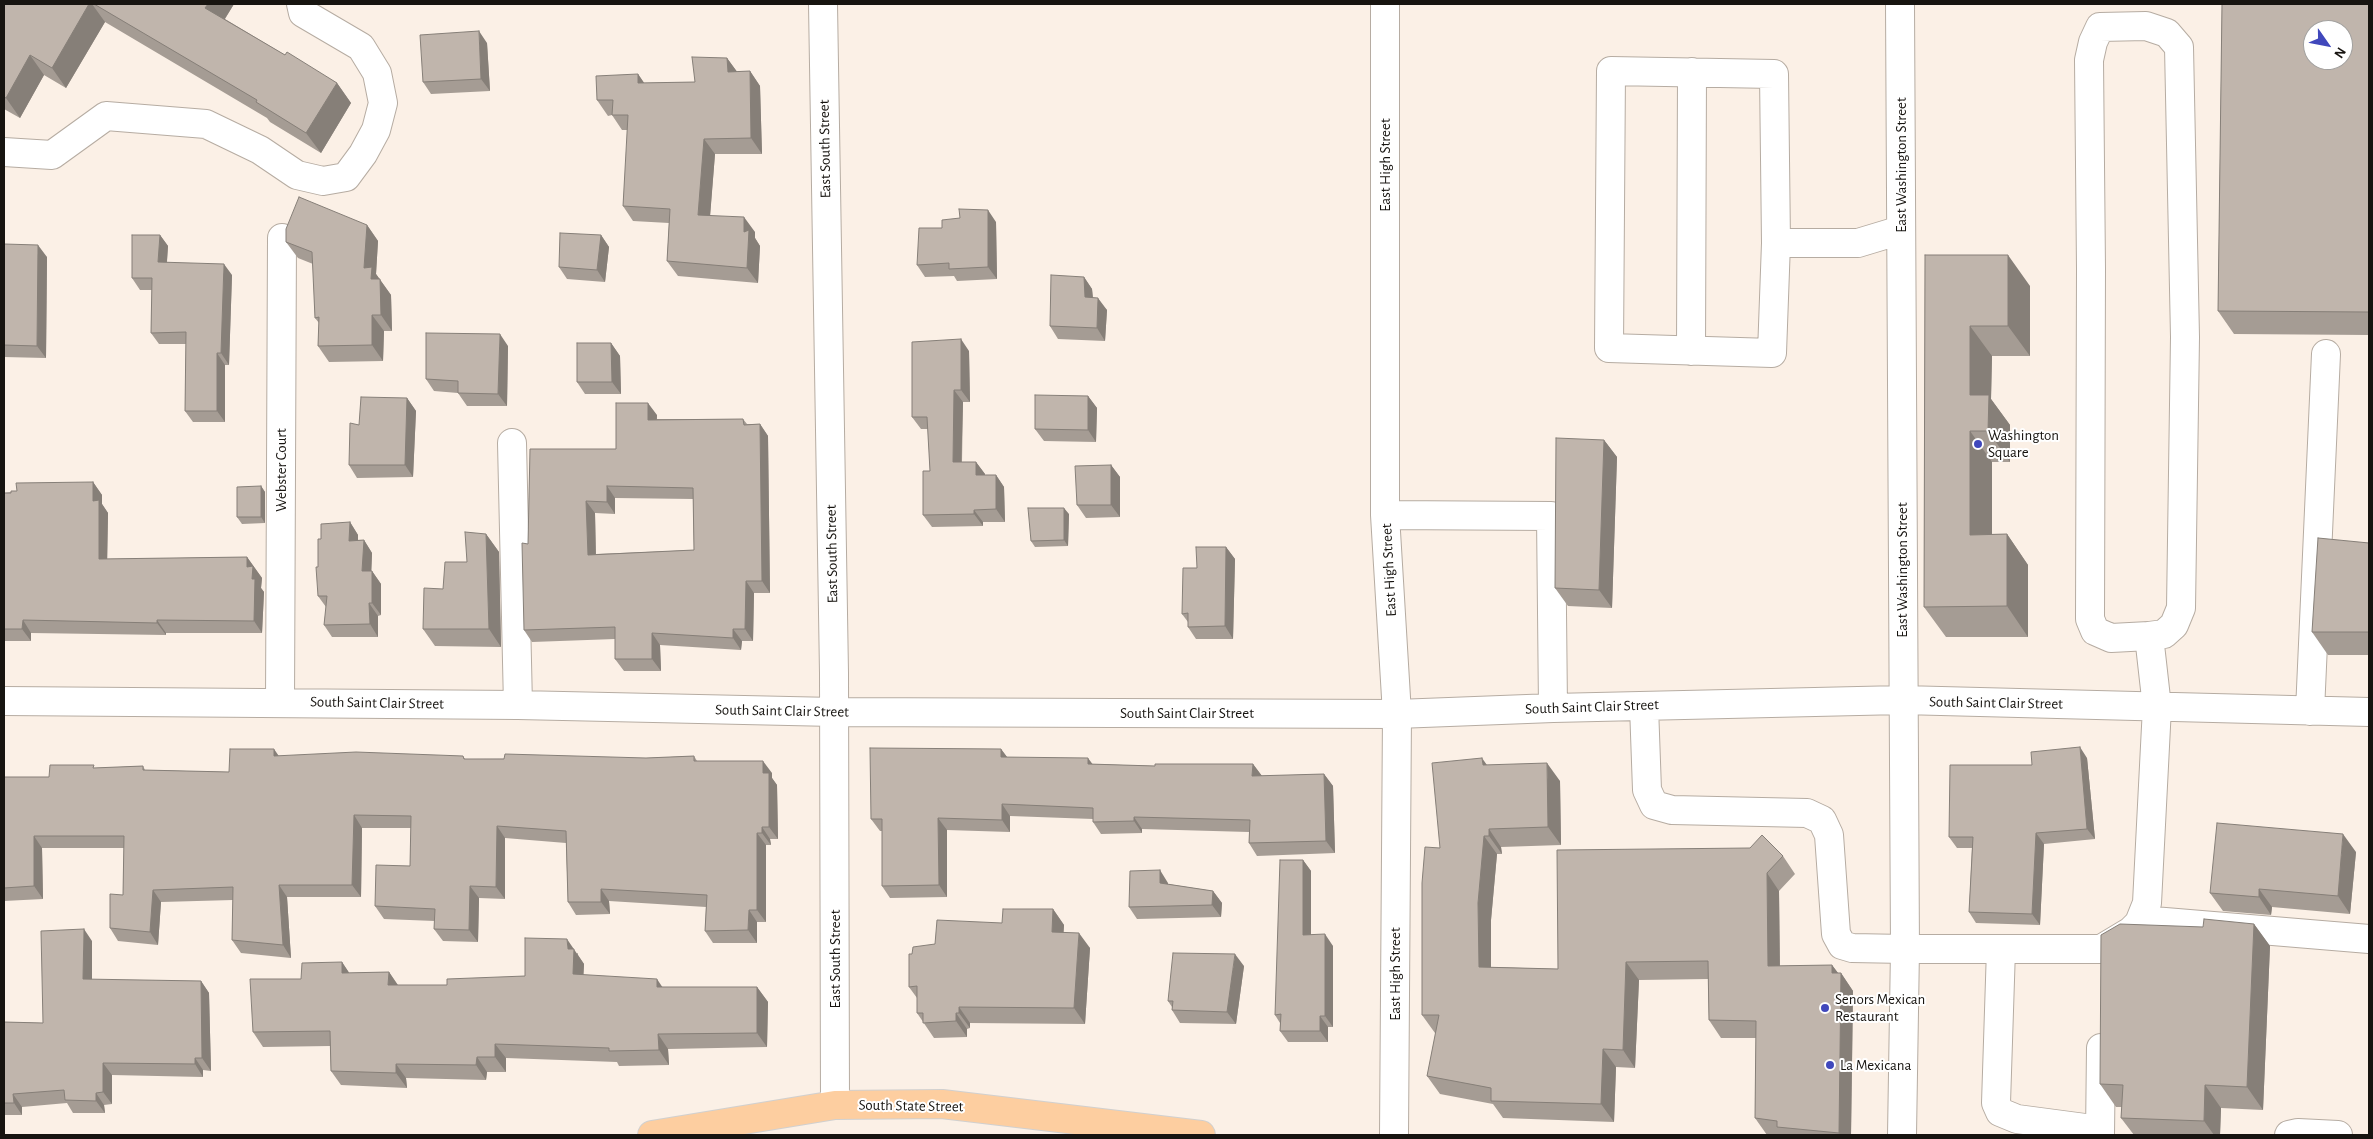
<!DOCTYPE html>
<html>
<head>
<meta charset="utf-8">
<style>
	body { margin:0 }
	#map { position:relative; width:2373px; height:1139px; overflow:hidden; background:#fbf0e6; font-family:"Alegreya Sans",sans-serif }
	canvas { display:block }
	.frame { position:absolute; inset:0; border:5px solid #171410; pointer-events:none }
	.north { position:absolute; left:2303px; top:20px; width:50px; height:50px; box-sizing:border-box; background:#fff; border:1px solid #a2a19f; border-radius:50%; rotate:123deg; font-size:14px; font-weight:700; line-height:20px; text-align:center; color:#171410 }
	.north::after { content:''; display:block; margin:auto; width:18px; height:22px; background:#4048bc; clip-path:polygon(50% 0,100% 100%,50% 72%,0 100%) }
</style>
</head>
<body>
<div id="map">
<canvas width="2373" height="1139"></canvas>
<div class="frame"></div>
<div class="north">N</div>
</div>
<script>
const c = document.querySelector('canvas').getContext('2d');
c.lineJoin = 'round';
const poly = rows => new Path2D(rows.map(r => 'M' + r).join(''));
function trace(path, color, width, dash) { c.strokeStyle = color; c.lineWidth = width; c.lineCap = dash ? 'butt' : 'round'; c.setLineDash(dash || []); c.stroke(path); }
function fillPath(path, color) { c.fillStyle = color; c.fill(path, 'evenodd'); }
function label(font, color, halo, rows, align = 'center') {
  c.font = font + ' "Alegreya Sans",sans-serif'; c.lineWidth = 4; c.setLineDash([]); c.textBaseline = 'middle'; c.strokeStyle = halo; c.fillStyle = color; for (const [text, x, y, turn = 0] of rows) {
    c.save(); c.translate(x, y); c.rotate((+turn || 0) * Math.PI / 180); c.textAlign = isNaN(turn) ? turn : align; if (halo) c.strokeText(text, 0, 0); c.fillText(text, 0, 0); c.restore();
  }
}
const minor = poly([
	[823,4,834,673,835,1105],
	[1385,4,1385,515,1397,714,1394,1135],
	[1900,4,1905,949,1902,1135],
	[1611,71,1774,74,1776,243,1772,353,1609,348,1611,71],
	[4,152,52,155,106,116,206,124,260,150,297,175,323,181,346,177,363,154,376,130,383,103,377,73,361,47,303,13,301,4],
	[1776,243,1858,243,1901,230],
	[1691,351,1692,72],
	[512,443,518,705],
	[1385,515,1551,516,1553,708],
	[4,701,518,705,834,712,1397,714,1553,708,1902,700,2369,712],
	[280,702,282,238],
	[1644,706,1647,790,1654,805,1672,810,1807,813,1822,820,1829,835,1836,934,1842,945,1852,948,1905,949,2101,949,2131,931,2139,923,2147,903,2157,707,2149,636,2164,634,2174,625,2181,608,2185,337,2179,47,2167,33,2146,26,2100,27,2093,42,2089,60,2091,269,2090,619,2095,631,2111,638,2149,636],
	[2310,711,2326,354],
	[2141,920,2369,939],
	[2001,949,1996,1103,2000,1112,2017,1119,2100,1130],
	[2100,1135,2101,1048],
	[2289,1135,2298,1133,2338,1135]
]);
const major = poly([
	[652,1135,835,1105,942,1104,1201,1135]
]);
const wall = poly([
	[4,4,234,4,225,19,285,55,337,83,351,103,321,153,270,122,267,118,105,22,66,88,44,75,20,118,4,109],
	[2187,4,2369,4,2369,335,2234,334,2218,311,2222,4],
	[487,43,490,91,431,94,423,82],
	[727,58,737,72,750,71,760,86,762,154,715,154,710,215,755,232,755,238,760,246,758,283,678,276,667,261,669,223,633,221,623,206,628,130,622,130,612,115,608,116,597,100,638,74,644,83,695,82],
	[996,222,997,279,957,281,954,276,925,277,917,265,942,228],
	[367,225,378,241,376,274,391,295,392,331,384,331,383,361,329,362,318,346,319,323,315,318,313,264,298,258,286,242],
	[160,235,168,246,167,262,232,275,229,365,225,365,225,422,193,422,185,411,186,344,159,344,151,333,152,290,140,290,132,278],
	[601,235,609,247,605,282,567,279,559,267],
	[4,244,47,257,46,358,4,357],
	[1925,255,2030,286,2030,356,1992,356,1991,399,2010,425,2010,462,1992,462,1992,534,2007,534,2028,565,2028,637,1946,637,1924,607],
	[1084,277,1092,289,1093,298,1107,310,1105,341,1058,339,1050,326],
	[611,343,620,356,621,394,585,394,577,382],
	[508,346,507,406,467,406,458,393,434,391,426,379],
	[969,351,970,402,963,402,962,462,976,462,985,474,985,475,996,475,1004,487,1005,522,983,522,983,526,932,527,923,515,930,471,928,429,921,429,912,417],
	[1088,396,1097,408,1096,442,1044,441,1035,429],
	[407,398,416,411,413,477,357,478,349,465],
	[657,415,657,419,743,419,747,424,760,424,768,436,770,593,754,593,753,641,742,641,741,650,660,645,661,671,624,671,615,659,615,639,532,642,524,630,528,544,616,449],
	[615,498,693,499,694,550,596,554,595,513,615,514],
	[1604,440,1617,457,1612,608,1568,606,1555,588],
	[1111,465,1120,477,1120,517,1086,518,1077,505],
	[93,482,102,495,102,504,108,513,107,559,247,557,262,578,261,588,264,592,262,633,166,633,166,635,31,633,31,641,4,641,4,493],
	[261,486,265,492,265,523,242,524,237,517],
	[1069,514,1068,546,1035,547,1031,541],
	[350,522,358,535,358,540,364,540,372,553,371,571,372,571,381,584,381,615,378,616,378,637,332,637,324,625,326,607,318,596,321,539],
	[486,534,499,552,501,647,435,646,423,629,443,589,467,562],
	[2369,543,2369,655,2328,655,2312,632],
	[1226,547,1235,559,1233,639,1196,639,1188,627,1188,622,1182,614],
	[1001,749,1007,757,1092,764,1155,766,1253,764,1262,776,1324,774,1333,786,1335,853,1257,856,1249,843,1249,832,1142,829,1142,833,1101,834,1093,822,1093,819,1010,816,1010,832,947,830,947,897,890,898,882,886,882,831,880,831,871,819],
	[279,756,463,756,465,759,646,758,694,756,697,761,772,773,772,778,777,785,778,839,770,839,771,845,766,845,766,922,757,922,757,943,713,943,705,931,706,907,609,901,610,914,576,915,568,902,566,843,505,838,505,899,479,898,478,942,443,941,434,929,435,921,384,919,375,906,410,866,411,828,362,828,361,897,287,897,291,958,241,953,232,940,233,900,161,902,158,945,118,941,110,928,123,895,124,848,42,848,43,899,4,901,4,777,49,777,96,768,143,766,145,770,229,772],
	[2087,758,2095,839,2044,844,2040,925,1976,923,1969,912,1972,848,1957,848,1949,837,2032,765],
	[1487,765,1560,781,1561,845,1501,847,1502,854,1497,854,1491,920,1491,967,1558,969,1783,856,1795,874,1779,891,1780,966,1832,965,1838,973,1841,973,1853,991,1851,1135,1767,1135,1755,1118,1756,1038,1721,1038,1709,1020,1708,979,1639,980,1635,1068,1616,1067,1614,1122,1503,1118,1493,1104,1440,1094,1427,1076,1436,1033,1435,1033,1422,1015,1440,848],
	[2356,852,2350,914,2272,907,2271,915,2223,911,2210,893],
	[1303,860,1311,871,1311,935,1333,946,1333,1027,1328,1027,1328,1042,1288,1042,1280,1031,1280,1023,1275,1015],
	[1168,883,1168,884,1213,891,1222,903,1221,917,1137,919,1129,907],
	[1053,909,1064,925,1063,932,1090,948,1085,1024,970,1023,970,1028,967,1029,967,1037,934,1038,917,1013,917,998,909,987,912,954,935,944,1002,923],
	[2254,924,2270,946,2263,1110,2221,1108,2220,1135,2134,1135,2121,1118,2122,1107,2116,1107,2100,1084,2203,927],
	[92,941,92,980,201,981,209,993,211,1071,203,1070,203,1077,112,1075,112,1104,104,1105,105,1113,73,1113,67,1103,22,1107,22,1115,4,1115,4,1022,43,1023],
	[578,953,578,955,584,964,583,975,663,987,757,987,768,1002,767,1047,668,1049,669,1065,619,1066,617,1062,506,1058,506,1072,487,1072,486,1080,406,1078,407,1088,341,1085,331,1071,330,1046,263,1047,253,1032,342,962,349,973,389,972,398,985,447,985,525,976],
	[1244,966,1236,1024,1180,1023,1172,1010,1172,1007,1168,1001]
]);
const shadedWall = poly([
	[89,4,92,4,105,22,66,88,52,68],
	[208,4,234,4,219,28,205,8],
	[479,31,487,43,490,91,481,79],
	[30,55,44,75,20,118,6,98],
	[727,58,738,73,728,72],
	[750,71,760,86,762,154,751,138],
	[638,74,649,90,638,83],
	[337,83,351,103,321,153,306,133],
	[704,139,715,154,709,230,698,215],
	[988,210,996,222,997,279,988,267],
	[744,217,755,232,755,238,760,246,758,283,747,268,744,232],
	[367,225,378,241,376,274,391,295,392,331,381,315,371,279,364,268],
	[160,235,168,246,166,273,158,262],
	[601,235,609,247,605,282,597,270],
	[38,245,47,257,46,358,37,346],
	[2008,255,2030,286,2030,356,2008,326],
	[224,264,232,275,229,365,221,353],
	[1084,277,1092,289,1094,310,1085,297],
	[1098,298,1107,310,1105,341,1097,328],
	[372,315,384,331,383,361,372,345],
	[1970,326,1992,356,1991,399,2010,425,2010,462,1988,431,1970,395],
	[500,334,508,346,507,406,498,394],
	[961,339,969,351,970,402,961,390],
	[611,343,620,356,621,394,612,382],
	[217,353,225,365,225,422,217,411],
	[954,390,963,402,961,474,953,462],
	[1088,396,1097,408,1096,442,1088,430],
	[407,398,416,411,413,477,405,465],
	[648,403,657,415,656,431,648,420],
	[760,424,768,436,770,593,762,581],
	[1970,431,1992,462,1992,565,1970,535],
	[1604,440,1617,457,1612,608,1599,590],
	[976,462,985,474,985,488,976,475],
	[1111,465,1120,477,1120,517,1111,505],
	[996,475,1004,487,1005,522,996,509],
	[93,482,102,495,102,504,108,513,107,572,99,559,93,501],
	[261,486,265,492,265,523,261,517],
	[607,486,615,498,615,514,607,502],
	[586,501,595,513,596,567,588,555],
	[1064,508,1069,514,1068,546,1064,540],
	[974,510,983,522,983,526,974,514],
	[350,522,358,535,358,553,349,541],
	[486,534,499,552,501,647,489,629],
	[2007,534,2028,565,2028,637,2007,606],
	[364,540,372,553,371,583,362,571],
	[1226,547,1235,559,1233,639,1225,626],
	[247,557,262,578,261,588,264,592,262,633,254,621,252,579,247,567],
	[372,571,381,584,381,615,372,603],
	[746,581,754,593,753,641,745,629],
	[369,603,378,616,378,637,370,624],
	[23,620,31,633,31,641,22,629],
	[157,620,166,633,166,635,157,623],
	[733,629,742,641,741,650,733,638],
	[652,633,660,645,661,671,652,659],
	[2080,747,2087,758,2095,839,2087,829],
	[274,749,283,762,274,756],
	[1001,749,1010,761,1001,757],
	[1088,758,1097,770,1088,764],
	[1482,758,1494,775,1483,765],
	[763,761,772,773,772,778,777,785,778,839,769,827,763,773],
	[1547,763,1560,781,1561,845,1548,827],
	[1253,764,1262,776,1252,776],
	[1324,774,1333,786,1335,853,1326,841],
	[1002,804,1010,816,1010,832,1002,820],
	[354,815,362,828,361,897,352,885],
	[1134,817,1142,829,1142,833,1134,821],
	[938,818,947,830,947,897,939,885],
	[497,826,505,838,505,899,496,887],
	[762,827,770,839,771,845,762,833],
	[1489,829,1501,847,1502,854,1489,836],
	[757,833,766,845,766,922,757,910],
	[2036,833,2044,844,2040,925,2032,914],
	[2343,834,2356,852,2350,914,2338,896],
	[34,836,42,848,43,899,34,886],
	[1484,836,1497,854,1491,920,1491,984,1479,967,1478,903],
	[1303,860,1311,871,1311,946,1303,935],
	[1160,870,1168,883,1168,895,1160,883],
	[1767,873,1779,891,1780,984,1768,966],
	[279,885,287,897,291,958,283,945],
	[470,886,479,898,478,942,469,930],
	[601,889,609,901,610,914,601,902],
	[2259,889,2272,907,2271,915,2259,897],
	[153,890,161,902,158,945,150,932],
	[1213,891,1222,903,1221,917,1212,905],
	[1053,909,1064,925,1063,948,1052,932],
	[749,910,757,922,757,943,748,930],
	[2254,924,2270,946,2263,1110,2247,1087],
	[84,929,92,941,92,992,83,979],
	[1079,933,1090,948,1085,1024,1074,1008],
	[1325,934,1333,946,1333,1027,1325,1016],
	[567,939,584,964,583,989,573,974,568,949],
	[1235,954,1244,966,1236,1024,1227,1012],
	[342,962,352,977,342,973],
	[1626,962,1639,980,1635,1068,1623,1050],
	[1832,965,1841,977,1841,973,1853,991,1851,1135,1840,1135,1839,1133,1832,973],
	[389,972,399,987,388,985],
	[657,979,667,994,657,987],
	[201,981,209,993,211,1071,202,1058],
	[757,987,768,1002,767,1047,757,1033],
	[959,1007,970,1023,970,1028,959,1013],
	[956,1013,967,1029,967,1037,956,1021],
	[1320,1016,1328,1027,1328,1042,1320,1031],
	[658,1034,668,1049,669,1065,659,1050],
	[495,1044,506,1058,506,1072,495,1057],
	[1603,1049,1616,1067,1614,1122,1601,1104],
	[477,1057,487,1072,486,1080,476,1065],
	[195,1058,203,1070,203,1077,195,1064],
	[103,1063,112,1075,112,1104,103,1092],
	[396,1064,406,1078,407,1088,396,1073],
	[2205,1085,2221,1108,2220,1135,2214,1135,2204,1121],
	[96,1093,104,1105,105,1113,96,1101],
	[13,1094,22,1107,22,1115,14,1103]
]);
const building = poly([
	[4,4,89,4,52,68,30,55,6,98,4,97,4,4],
	[94,4,208,4,205,8,285,55,287,52,337,83,306,133,256,102,257,100,94,4],
	[2222,4,2369,4,2369,312,2218,311,2222,4],
	[2313,30,2343,30,2343,60,2313,60,2313,30],
	[479,31,481,79,423,82,420,35,479,31],
	[692,57,727,58,728,72,750,71,751,138,704,139,698,215,744,217,744,232,749,230,747,268,667,261,670,209,623,206,628,115,612,115,613,100,597,100,596,76,638,74,638,83,695,82,692,57],
	[299,197,367,225,364,268,372,267,371,279,380,279,381,315,372,315,372,345,318,346,319,317,315,318,312,252,286,242,286,229,299,197],
	[959,209,988,210,988,267,949,269,949,263,917,265,919,228,942,228,942,220,960,218,959,209],
	[560,233,601,235,597,270,559,267,560,233],
	[132,235,160,235,158,262,224,264,221,353,217,353,217,411,185,411,186,332,151,333,152,278,132,278,132,235],
	[4,244,38,245,37,346,4,345,4,244],
	[1925,255,2008,255,2008,326,1970,326,1970,395,1989,395,1988,431,1970,431,1970,535,2007,534,2007,606,1924,607,1925,255],
	[1051,275,1084,277,1085,297,1098,298,1097,328,1050,326,1051,275],
	[426,333,500,334,498,394,458,393,458,381,426,379,426,333],
	[961,339,961,390,954,390,953,462,976,462,976,475,996,475,996,509,974,510,974,514,923,515,923,471,930,471,927,417,912,417,912,342,961,339],
	[577,343,611,343,612,382,577,382,577,343],
	[1035,395,1088,396,1088,430,1035,429,1035,395],
	[361,397,407,398,405,465,349,465,350,423,359,425,361,397],
	[616,403,648,403,648,420,743,419,744,425,760,424,762,581,746,581,745,629,733,629,733,638,652,633,652,659,615,659,615,627,524,630,522,543,528,544,530,449,616,449,616,403],
	[607,486,693,488,694,550,588,555,586,501,607,502,607,486],
	[1556,438,1604,440,1599,590,1555,588,1556,438],
	[1111,465,1111,505,1077,505,1075,466,1111,465],
	[93,482,93,501,99,500,99,559,247,557,247,567,253,566,252,579,255,579,254,621,157,620,157,623,23,620,22,629,4,629,4,493,11,493,11,491,17,491,16,483,93,482],
	[261,486,261,517,237,517,237,487,261,486],
	[1028,508,1064,508,1064,540,1031,541,1028,508],
	[350,522,349,541,364,540,362,571,372,571,372,603,369,603,370,624,324,625,327,596,318,596,316,567,318,567,318,539,321,539,321,524,350,522],
	[465,532,486,534,489,629,423,629,424,588,443,589,445,562,467,562,465,532],
	[2318,538,2369,543,2369,632,2312,632,2318,538],
	[1196,547,1226,547,1225,626,1188,627,1188,613,1182,614,1183,568,1197,568,1196,547],
	[2080,747,2087,829,2036,833,2032,914,1969,912,1973,837,1949,837,1950,765,2032,765,2031,752,2080,747],
	[870,748,1001,749,1001,757,1088,758,1088,764,1155,766,1155,764,1253,764,1252,776,1324,774,1326,841,1249,843,1250,820,1134,817,1134,821,1093,822,1093,808,1002,804,1002,820,938,818,939,885,882,886,882,819,871,819,870,748],
	[230,749,274,749,274,756,356,752,463,756,464,759,504,759,505,754,646,758,694,756,694,761,763,761,763,773,769,773,769,827,762,827,762,833,757,833,757,910,749,910,748,930,705,931,707,895,601,889,601,902,568,902,566,831,497,826,496,887,470,886,469,930,434,929,435,909,375,906,376,865,410,866,411,816,354,815,352,885,279,885,283,945,232,940,233,887,153,890,150,932,110,928,110,894,123,895,124,836,34,836,34,886,4,888,4,777,49,777,50,765,94,765,93,768,143,766,143,770,229,772,230,749],
	[1482,758,1483,765,1547,763,1548,827,1489,829,1489,836,1484,836,1478,903,1479,967,1558,969,1557,850,1750,848,1762,835,1783,856,1767,873,1768,966,1832,965,1832,973,1841,973,1839,1133,1777,1127,1777,1121,1755,1118,1756,1021,1709,1020,1708,961,1626,962,1623,1050,1603,1049,1601,1104,1491,1101,1491,1088,1427,1076,1439,1015,1422,1015,1422,883,1425,847,1440,848,1432,763,1482,758],
	[2217,823,2343,834,2338,896,2259,889,2259,897,2210,893,2217,823],
	[1280,860,1303,860,1303,935,1325,934,1325,1016,1320,1016,1320,1031,1280,1031,1281,1014,1275,1015,1280,860],
	[1160,870,1160,883,1213,891,1212,905,1129,907,1130,871,1160,870],
	[1003,909,1053,909,1052,932,1079,933,1074,1008,959,1007,959,1013,956,1013,956,1021,923,1023,923,1013,917,1013,917,986,909,987,909,954,912,954,913,947,935,944,937,920,1002,923,1003,909],
	[2204,919,2254,924,2247,1087,2205,1085,2204,1121,2121,1118,2123,1085,2100,1084,2101,935,2120,924,2203,927,2204,919],
	[84,929,83,979,201,981,202,1058,195,1058,195,1064,103,1063,103,1092,96,1093,96,1101,65,1100,64,1090,13,1094,14,1103,4,1103,4,1022,43,1023,41,931,84,929],
	[525,938,567,939,568,949,574,949,573,974,657,979,657,987,757,987,757,1033,658,1034,659,1050,609,1051,609,1048,495,1044,495,1057,477,1057,476,1065,396,1064,396,1073,331,1071,330,1031,253,1032,250,979,301,979,302,963,342,962,342,973,389,972,388,985,447,985,447,979,525,976,525,938],
	[1173,953,1235,954,1227,1012,1172,1010,1173,1001,1168,1001,1173,953]
]);
const markers = [
	[1978,444,5,"#4048bc"],
	[1825,1008,5,"#4048bc"],
	[1830,1065,5,"#4048bc"]
];
const streetNames = [
	["East South Street",825,149,-91],
	["East High Street",1385,165,-90],
	["East Washington Street",1901,165,-90],
	["Webster Court",281,470,-90],
	["East South Street",832,554,-91],
	["East High Street",1389,570,-93],
	["East Washington Street",1902,570,-90],
	["South Saint Clair Street",377,703,1],
	["South Saint Clair Street",1996,703,1],
	["South Saint Clair Street",1592,707,-2],
	["South Saint Clair Street",782,711,1],
	["South Saint Clair Street",1187,713],
	["East South Street",835,959,-90],
	["East High Street",1395,974,-90],
	["South State Street",911,1106,1]
];
const poiNames = [
	["Washington",1988,435],
	["Square",1988,452],
	["Senors Mexican",1835,999],
	["Restaurant",1835,1016],
	["La Mexicana",1840,1065]
];
trace(minor, '#b6aca2', 30);
trace(major, '#d1d0cf', 30);
trace(minor, '#fff', 28);
trace(major, '#fdcea0', 28);
fillPath(wall, '#a59c94');
fillPath(shadedWall, '#867f78');
fillPath(building, '#c0b5ac');
trace(building, '#867f78', 1);
for (const [x, y, r, color] of markers) { const dot = new Path2D(); dot.arc(x, y, r, 0, 2 * Math.PI); c.fillStyle = color; c.fill(dot); trace(dot, '#fff', 2); }
label('15px', '#171410', '#fff', streetNames);
label('15px', '#171410', '#fff', poiNames, 'left');
</script>
</body>
</html>
